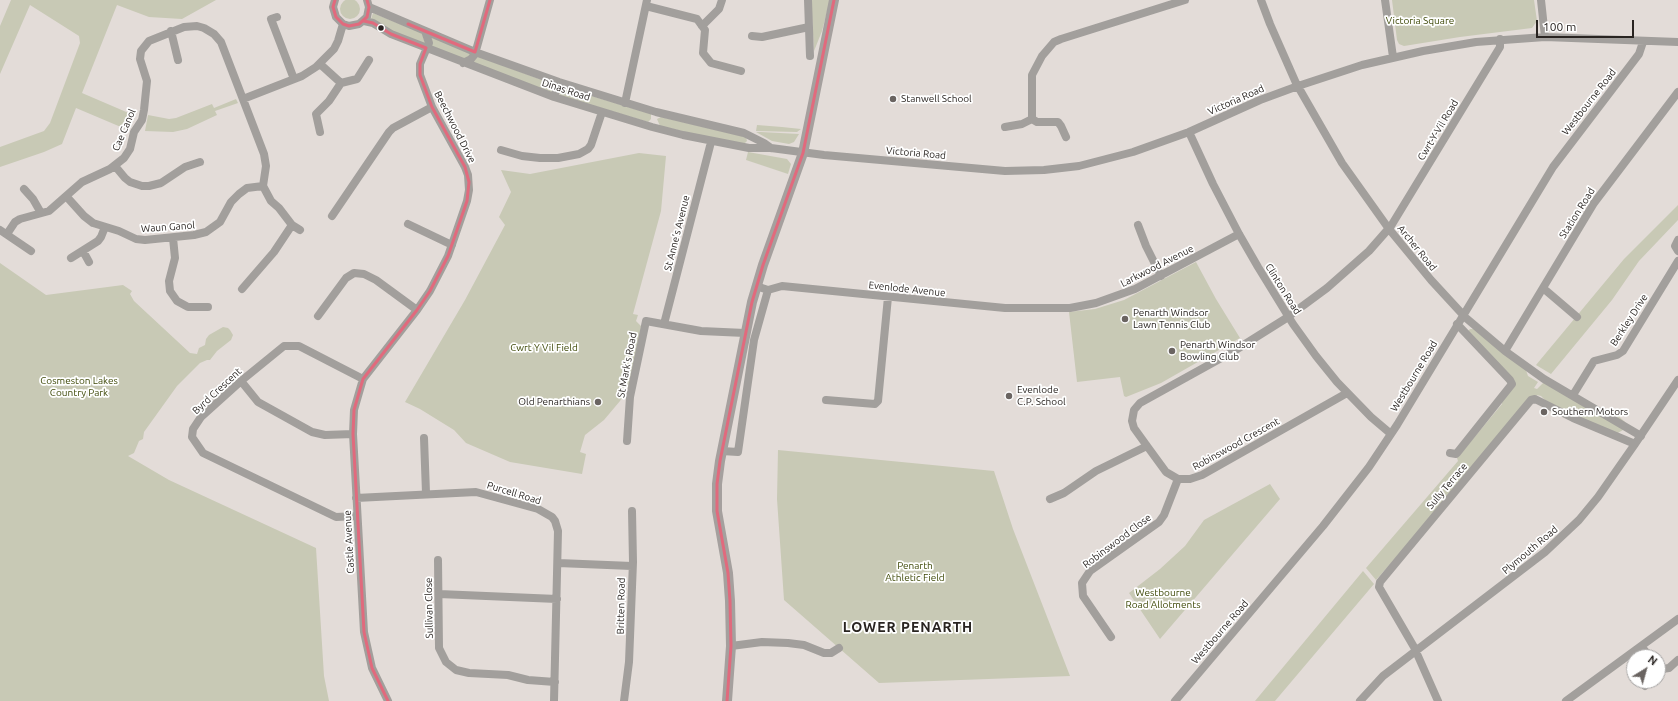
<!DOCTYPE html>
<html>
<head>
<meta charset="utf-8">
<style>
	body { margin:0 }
	#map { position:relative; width:1678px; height:701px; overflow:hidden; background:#e3dcd8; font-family:Ubuntu,sans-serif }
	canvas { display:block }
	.north { position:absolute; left:1626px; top:649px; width:40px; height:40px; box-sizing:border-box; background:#fff; border:1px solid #a9a7a6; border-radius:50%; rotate:37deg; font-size:11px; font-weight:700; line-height:16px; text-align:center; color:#292421 }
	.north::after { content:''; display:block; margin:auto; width:14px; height:18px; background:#6a6461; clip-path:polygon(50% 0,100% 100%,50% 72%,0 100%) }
	.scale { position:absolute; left:1536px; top:20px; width:98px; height:18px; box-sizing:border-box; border:2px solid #292421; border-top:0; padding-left:5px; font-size:12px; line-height:14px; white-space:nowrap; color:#292421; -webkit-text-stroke:3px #fff; paint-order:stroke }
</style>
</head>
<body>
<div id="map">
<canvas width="1678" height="701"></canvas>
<div class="north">N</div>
<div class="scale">100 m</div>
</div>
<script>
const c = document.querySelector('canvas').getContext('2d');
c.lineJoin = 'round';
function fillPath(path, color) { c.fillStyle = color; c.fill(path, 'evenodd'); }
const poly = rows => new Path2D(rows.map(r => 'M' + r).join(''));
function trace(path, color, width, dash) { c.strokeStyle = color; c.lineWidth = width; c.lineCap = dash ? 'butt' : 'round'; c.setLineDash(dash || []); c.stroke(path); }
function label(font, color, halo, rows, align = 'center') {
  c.font = font + ' Ubuntu,sans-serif'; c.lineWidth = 3.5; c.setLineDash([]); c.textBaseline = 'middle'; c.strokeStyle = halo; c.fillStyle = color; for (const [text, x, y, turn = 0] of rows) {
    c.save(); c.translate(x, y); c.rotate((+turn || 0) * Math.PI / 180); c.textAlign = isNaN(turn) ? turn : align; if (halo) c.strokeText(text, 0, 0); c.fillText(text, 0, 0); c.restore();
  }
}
const green = poly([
	'340 9a10 10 0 1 1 20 0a10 10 0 1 1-20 0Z',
	[11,0,216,0,182,19,149,17,117,5,82,93,131,114,128,130,76,108,62,144,44,152,0,167,0,147,44,131,50,123,80,43,79,36,30,5,0,74,0,26],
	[811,0,830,0,822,31,814,51],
	[1392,0,1534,0,1537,21,1532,28,1460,37,1404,46,1399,44,1397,40],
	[373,13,422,33,426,45,394,33,371,19],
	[430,37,472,53,465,60,431,48],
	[477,56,553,84,553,90,551,92,472,64],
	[562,87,651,114,651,119,648,122,561,96,559,93],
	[236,99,238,103,215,111,217,115,187,129,173,132,145,131,148,115,169,119,176,118,212,104,214,108],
	[661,117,746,137,747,141,743,145,660,126,657,119],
	[757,125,782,127,801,129,797,132,756,131],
	[756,132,761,132,799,134,794,142,789,144,772,141],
	[748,152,787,159,791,164,788,174,746,160],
	[639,153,666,156,661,211,633,314,638,315,636,321,641,326,631,382,620,401,604,420,585,435,580,452,586,454,582,474,510,462,466,443,454,430,420,409,405,402,465,300,505,225,499,217,511,192,501,170,530,174],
	[1678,205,1678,220,1639,261,1612,300,1551,374,1536,365,1624,259],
	[1196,262,1216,299,1240,338,1161,383,1126,397,1124,396,1120,377,1077,382,1069,312,1095,309,1124,300],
	[0,263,46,295,123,285,132,291,130,294,134,301,190,353,197,354,199,348,205,345,206,339,209,335,223,327,228,328,230,330,233,335,231,340,217,351,210,360,207,360,200,363,177,386,144,432,143,439,139,441,134,453,128,456,169,480,316,548,324,676,329,701,0,701],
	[1470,329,1474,329,1526,370,1528,376,1538,382,1534,388,1537,389,1544,382,1593,410,1595,414,1602,417,1603,409,1613,411,1625,422,1623,430,1616,434,1580,419,1578,415,1569,411,1565,412,1546,401,1541,396,1537,395,1535,400,1376,580,1366,568,1458,461,1457,458,1502,404,1501,398,1508,384,1500,373,1466,333],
	[778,450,994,471,1013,529,1070,676,879,683,784,600,777,499],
	[1270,484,1280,499,1160,639,1129,593,1160,569,1185,546,1204,520],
	[1363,571,1374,584,1275,701,1255,701]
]);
const minor = poly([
	[335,0,333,7,336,17,343,24,349,26,359,24,367,17,369,7,367,0],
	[808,0,810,56],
	[1261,0,1270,24,1296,83,1342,163,1389,229,1431,280,1466,318,1505,351,1544,379,1641,436],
	[1385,0,1393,57],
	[1541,0,1545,37],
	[646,6,697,19,705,30,703,53,711,63,741,71],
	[369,7,475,52,559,82,656,112,744,133,764,143,771,148],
	[277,17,271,19,294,79],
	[364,21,373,23,391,34,554,97,652,127,683,135,749,148,771,148,824,155,1005,171,1044,170,1079,166,1133,152,1189,132,1260,100,1298,86,1362,65,1423,51,1476,42,1545,37,1678,42],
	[702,26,719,9,722,0],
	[171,31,178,60],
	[752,36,762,37,809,27],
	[463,63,471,59,475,54,490,0],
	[320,64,341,83,357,79,369,60],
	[554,97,559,82],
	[243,99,302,76,316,67,334,49,338,41,343,24],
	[625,103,647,0],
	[1005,127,1022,124,1032,119],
	[320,132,316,114,329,101,341,83],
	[1189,132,1213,184,1239,234,1258,267,1293,324,1316,356,1337,382,1371,417,1391,434],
	[1066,137,1061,126,1058,122,1037,122,1032,119,1032,75,1042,56,1054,42,1061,39,1185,0],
	[501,150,522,156,540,158,558,158,579,154,588,149,591,145,602,112],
	[115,166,125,178,130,182,142,186,149,186,161,183,185,167,200,162],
	[24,189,33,199,41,213],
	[66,196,84,216,93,223,119,231,136,239,145,240,194,235,206,232,220,222,231,202,239,194,247,188,263,186,271,201,279,208,292,225,300,230],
	[332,216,389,132,393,128,432,107],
	[408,224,452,245],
	[1138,225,1146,246,1161,276],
	[0,230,31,251],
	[7,234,15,222,20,219,49,211,82,182,110,169,124,158,130,149,134,132,142,120,144,110,147,81,140,59,141,51,149,41,184,27,197,26,204,28,214,34,221,42,264,154,266,166,263,186],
	[173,238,175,258,169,281,170,291,177,301,188,307,208,307],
	[1678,240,1675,246,1678,251],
	[83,251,89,262],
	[71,258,98,241,101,237,105,227],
	[756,286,768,290,782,286,1005,308,1070,308,1096,303,1135,289,1239,234],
	[1543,288,1577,317],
	[242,289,274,252,292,225],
	[318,316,346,278,354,273,364,274,376,280,417,310],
	[664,324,710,146],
	[1505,351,1594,203,1678,92],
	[241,381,258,402,312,432,325,435,353,434],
	[1347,393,1202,475,1190,479,1178,479,1166,472,1147,446,1134,428,1132,421,1134,410,1140,403,1234,351,1285,319,1327,288,1369,251,1391,226,1500,47,1500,39],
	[1573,395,1594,361,1617,355,1623,351,1678,261],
	[826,400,875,404,878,401,888,297],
	[424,438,426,493],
	[627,441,630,397,646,321,701,331,745,333],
	[722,451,738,452,754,340,768,290],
	[1450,453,1456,454,1457,453,1512,384,1510,380,1457,324],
	[356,498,476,492,538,509,552,517,555,521,558,531,554,701],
	[1050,499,1064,493,1096,471,1147,446],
	[357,516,336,517,203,453,192,437,193,429,201,417,241,381,284,346,299,346,363,379],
	[438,560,439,648,446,662,456,670,469,673,508,675,528,680,555,682],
	[558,563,632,566],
	[439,594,557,599],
	[1111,637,1083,596,1082,583,1090,571,1159,522,1164,515,1178,479],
	[731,646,762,642,788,643,804,645,824,653,831,653,839,648],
	[1641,646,1650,657],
	[1658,667,1662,669,1669,668,1678,660],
	[1645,686,1650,681],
	[388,701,372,668,364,632,353,434,354,410,363,379,417,310,430,291,448,256,467,201,469,190,468,175,465,167,432,107,420,75,420,64,429,43,425,31],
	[624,701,629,662,633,562,632,511],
	[1175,701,1323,526,1369,467,1397,425,1553,167,1639,54,1643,42],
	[1360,701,1383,676,1545,552,1579,520,1598,497,1635,444,1678,380],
	[1438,701,1414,647,1379,587,1380,582,1531,400,1535,399,1573,418,1635,444],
	[1566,701,1678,619]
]);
const major = poly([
	[727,701,731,646,730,601,728,573,717,511,717,484,720,461,752,302,763,265,803,153,834,0]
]);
const bus1 = poly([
	[335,0,333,7,336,17,343,24,349,26,359,24,367,17,369,7,367,0],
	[364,21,373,23,391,34,426,48,420,64,420,75,432,107,465,167,469,182,467,201,448,256,430,291,417,310,363,379,354,410,353,434,364,632,372,668,388,701],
	[408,24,475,52,490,0],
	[727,701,731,646,730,601,728,573,717,511,717,484,720,461,752,302,763,265,803,153,834,0]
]);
const markers = [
	[381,28,3.5,"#292421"],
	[893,99,4,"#6a6461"],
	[1125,319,4,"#6a6461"],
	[1172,351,4,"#6a6461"],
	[1009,396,4,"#6a6461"],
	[598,402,4,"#6a6461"],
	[1544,412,4,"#6a6461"]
];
const parkNames = [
	["Victoria Square",1420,21],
	["Cwrt Y Vil Field",544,348],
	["Cosmeston Lakes",79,381],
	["Country Park",79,393],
	["Penarth",915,566],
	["Athletic Field",915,578],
	["Westbourne",1163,593],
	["Road Allotments",1163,605]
];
const streetNames = [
	["Dinas Road",566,90,18],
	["Victoria Road",1236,100,-24],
	["Westbourne Road",1589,102,-52],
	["Beechwood Drive",455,127,63],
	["Cae Canol",124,130,-67],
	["Cwrt-Y-Vil Road",1438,130,-59],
	["Victoria Road",916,153,5],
	["Station Road",1577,213,-58],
	["Waun Ganol",168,227,-4],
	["St Anne's Avenue",677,233,-76],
	["Archer Road",1417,248,51],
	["Larkwood Avenue",1157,266,-27],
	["Evenlode Avenue",907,289,6],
	["Clinton Road",1283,289,58],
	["Berkley Drive",1629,320,-57],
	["St Mark's Road",627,365,-79],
	["Westbourne Road",1414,376,-59],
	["Byrd Crescent",217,391,-43],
	["Robinswood Crescent",1236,444,-29],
	["Sully Terrace",1447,486,-50],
	["Purcell Road",514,493,17],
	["Robinswood Close",1117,541,-37],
	["Castle Avenue",349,542,-93],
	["Plymouth Road",1530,550,-40],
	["Britten Road",621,606,-89],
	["Sullivan Close",429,608,-91],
	["Westbourne Road",1220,632,-49]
];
const poiNames = [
	["Stanwell School",901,99],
	["Penarth Windsor",1133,313],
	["Lawn Tennis Club",1133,325],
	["Penarth Windsor",1180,345],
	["Bowling Club",1180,357],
	["Evenlode",1017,390],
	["C.P. School",1017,402],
	["Old Penarthians",590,402,"right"],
	["Southern Motors",1552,412]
];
const districtNames = [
	["LOWER PENARTH",908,627]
];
fillPath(green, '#c8c9b5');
trace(minor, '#a29f9c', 8);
trace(major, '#a5a09e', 10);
trace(bus1, '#e16a7d', 3);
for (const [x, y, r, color] of markers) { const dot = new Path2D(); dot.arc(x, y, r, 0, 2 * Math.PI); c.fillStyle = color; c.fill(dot); trace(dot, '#fff', 1.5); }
label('10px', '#3c4705', '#fff', parkNames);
label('10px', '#292421', '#fff', streetNames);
label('10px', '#292421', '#fff', poiNames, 'left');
c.letterSpacing = '1px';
label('bold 14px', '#292421', '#fff', districtNames);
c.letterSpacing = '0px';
</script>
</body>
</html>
